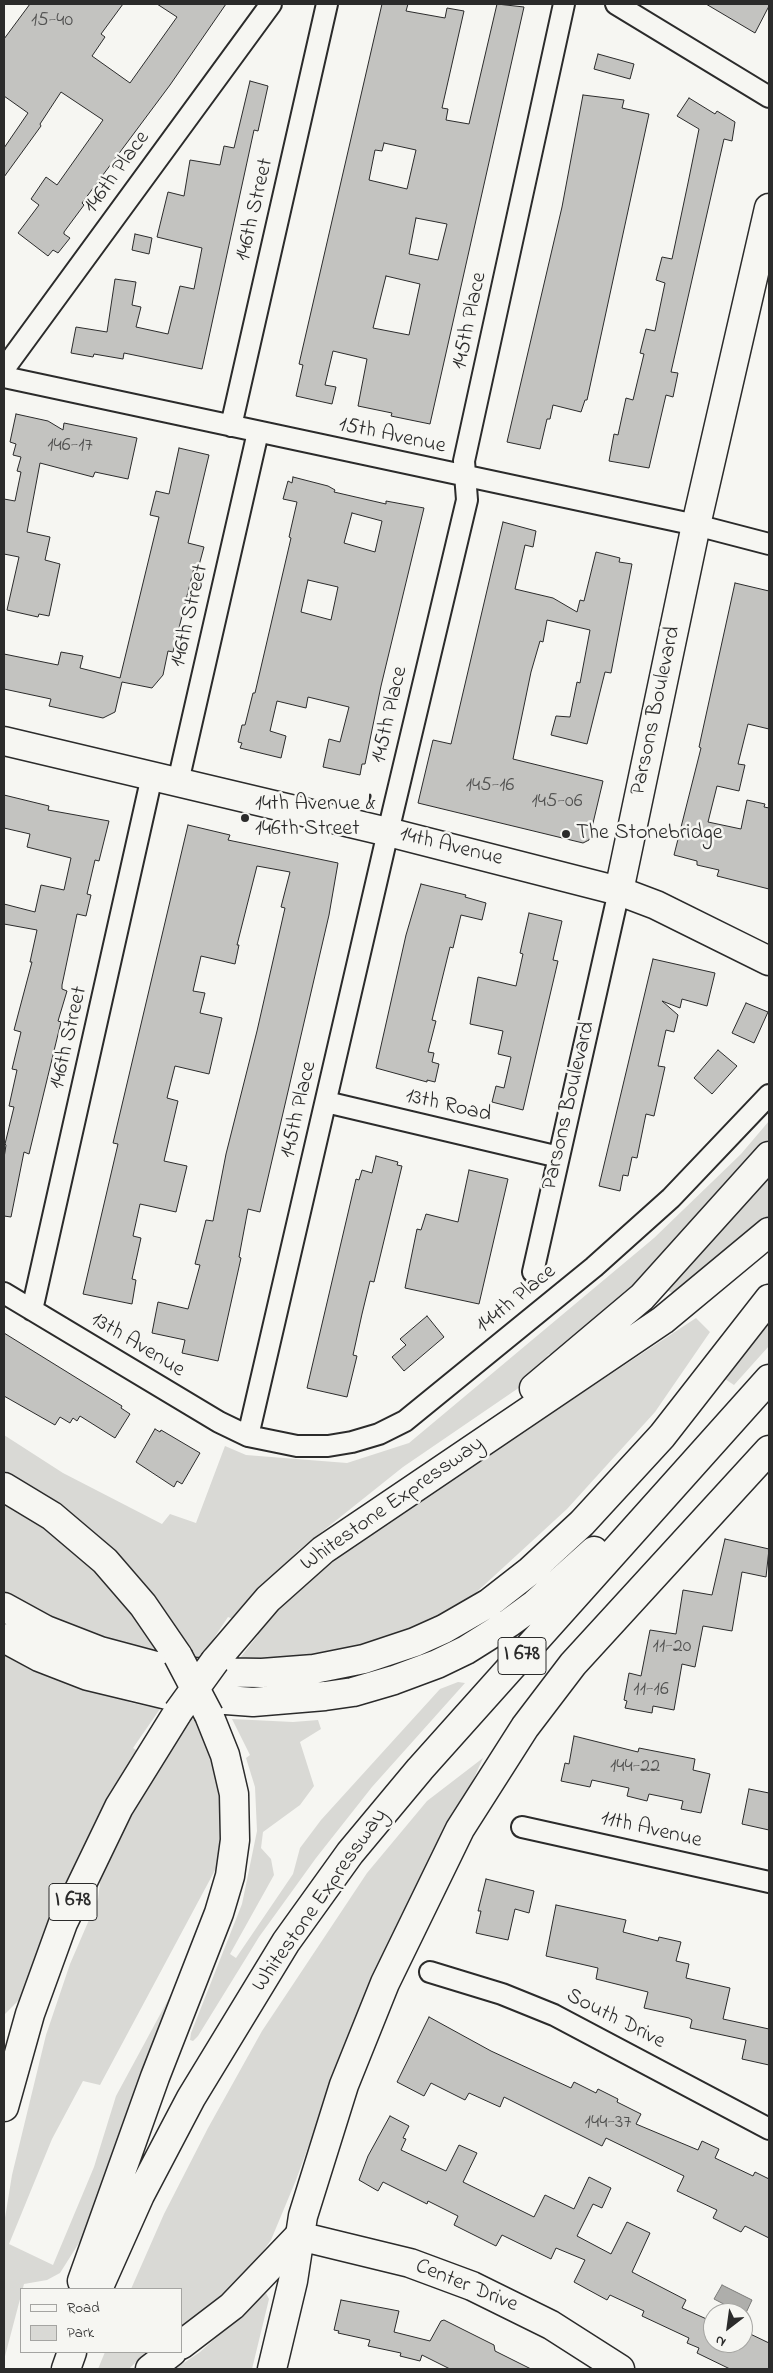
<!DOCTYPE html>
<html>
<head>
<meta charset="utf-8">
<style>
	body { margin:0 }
	#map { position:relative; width:773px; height:2373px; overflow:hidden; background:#f6f6f2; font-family:"Indie Flower",sans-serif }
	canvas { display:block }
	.frame { position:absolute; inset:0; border:5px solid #2b2b2b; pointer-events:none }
	.legend { position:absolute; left:20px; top:2288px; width:162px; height:65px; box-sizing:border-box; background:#f6f6f2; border:1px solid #a5a5a2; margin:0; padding:6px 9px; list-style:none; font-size:15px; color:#2b2b2b }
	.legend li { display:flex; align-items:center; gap:10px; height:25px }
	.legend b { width:25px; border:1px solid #a5a5a2 }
	.north { position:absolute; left:703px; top:2303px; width:50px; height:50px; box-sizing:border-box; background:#f6f6f2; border:1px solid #a5a5a2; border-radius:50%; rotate:210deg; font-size:14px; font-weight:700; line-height:20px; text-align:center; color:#2b2b2b }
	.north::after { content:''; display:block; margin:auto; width:18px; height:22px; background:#2b2b2b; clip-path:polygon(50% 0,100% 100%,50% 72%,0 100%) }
</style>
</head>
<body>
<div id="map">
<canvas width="773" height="2373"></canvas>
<div class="frame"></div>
<ul class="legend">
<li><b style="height:6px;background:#f6f6f2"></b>Road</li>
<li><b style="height:14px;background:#d9d9d5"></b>Park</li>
</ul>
<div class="north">N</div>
</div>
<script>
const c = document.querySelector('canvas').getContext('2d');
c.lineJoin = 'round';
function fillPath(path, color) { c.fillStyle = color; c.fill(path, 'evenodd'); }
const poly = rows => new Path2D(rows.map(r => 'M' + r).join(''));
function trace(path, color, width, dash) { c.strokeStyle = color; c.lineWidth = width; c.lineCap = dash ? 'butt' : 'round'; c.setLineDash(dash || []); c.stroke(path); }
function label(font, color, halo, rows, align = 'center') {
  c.font = font + ' "Indie Flower",sans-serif'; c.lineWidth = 5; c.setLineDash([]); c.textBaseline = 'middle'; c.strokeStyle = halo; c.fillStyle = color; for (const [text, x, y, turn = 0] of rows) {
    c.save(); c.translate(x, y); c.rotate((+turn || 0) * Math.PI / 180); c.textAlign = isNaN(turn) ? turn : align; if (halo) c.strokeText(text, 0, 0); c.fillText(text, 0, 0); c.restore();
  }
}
const green = poly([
	[769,1121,769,1138,764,1144,579,1346,568,1341,558,1357,549,1354,520,1387,403,1467,299,1550,233,1619,228,1617,200,1659,198,1659,154,1594,115,1550,63,1505,4,1470,4,1435,63,1473,162,1524,170,1514,196,1523,225,1446,246,1455,347,1463,409,1443,654,1238,741,1154],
	[769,1171,769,1220,679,1297,667,1290],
	[696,1318,710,1332,655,1412,567,1509,469,1599,384,1646,306,1659,236,1663,258,1635,255,1632,308,1578,365,1536],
	[769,1319,769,1346,734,1385,725,1379],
	[4,1497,85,1556,127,1607,159,1654,85,1633,27,1607,4,1592],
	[4,1652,67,1682,132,1703,160,1709,133,1748,139,1752,22,1997,4,2015],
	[458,1682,465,1683,372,1787,316,1858,259,1937,198,2036,193,2041,190,2040,191,2033,242,1904,257,1831,255,1787,246,1758,250,1755,232,1719,293,1722,318,1720,321,1729,300,1742,314,1786,300,1805,263,1832,261,1848,271,1859,274,1875,230,1954,236,1958,293,1874,300,1848,321,1820,440,1689],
	[193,1715,195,1715,212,1753,223,1800,221,1859,100,2085,83,2081,52,2139,9,2244,53,2265,94,2167,116,2096,209,1924,91,2224,60,2273,47,2280,24,2284,4,2360,4,2224,12,2175,46,2035,70,1964,98,1899,102,1866,125,1821],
	[483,1758,450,1832,401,1915,357,2014,296,2180,271,2240,252,2267,225,2297,181,2326,181,2289,131,2289,164,2214,208,2128,262,2031,367,1873,427,1801],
	[266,2293,269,2299,252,2369,175,2369,200,2352],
	[105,2352,146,2352,129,2369,98,2369]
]);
const water = poly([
	[722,2285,752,2300,745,2315,714,2299,722,2285]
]);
const building = poly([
	[30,4,123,4,101,34,105,37,92,56,130,83,177,17,157,4,226,4,170,85,82,203,84,205,64,232,64,234,70,238,58,253,53,250,48,256,18,233,39,205,31,199,46,177,57,185,103,120,61,92,40,124,41,126,4,177,4,148,28,113,4,96,4,39,30,4],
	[382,4,408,4,406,11,445,18,447,8,464,11,442,108,448,109,446,120,469,124,497,4,524,7,430,424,391,416,392,413,358,406,367,359,333,351,325,385,336,387,332,404,296,396,303,365,299,364,382,4],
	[384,143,416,150,407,189,369,180,375,150,382,151,384,143],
	[416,218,447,224,438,260,409,254,416,218],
	[386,276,420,284,409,335,373,328,386,276],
	[706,4,769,4,769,6,755,33,706,4],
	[598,54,634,64,630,79,594,69,598,54],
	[250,81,268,86,258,131,254,130,202,369,124,353,123,359,94,354,93,357,71,353,76,327,107,332,115,279,136,282,132,305,141,307,136,327,168,334,180,286,194,289,202,248,157,237,168,192,184,196,190,160,220,165,224,146,234,148,250,81],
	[583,95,624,100,622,108,649,114,587,400,585,400,581,412,553,405,550,419,547,419,540,449,507,442,562,207,583,95],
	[689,98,715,114,717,111,735,122,732,141,724,139,671,372,678,373,673,397,666,395,649,468,609,461,614,434,618,435,626,398,633,400,644,354,640,353,646,329,655,331,665,283,656,280,662,257,672,259,688,183,699,129,677,116,689,98],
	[135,234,152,238,149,254,132,250,135,234],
	[16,414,48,421,63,430,64,423,137,438,128,479,95,472,93,477,40,463,27,532,50,537,45,560,60,564,49,616,39,614,38,617,7,610,19,557,4,554,4,499,15,501,21,472,17,471,21,457,13,455,16,444,10,442,16,414],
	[179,448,209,455,188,543,204,547,198,569,194,568,173,652,168,651,163,675,152,688,122,682,115,712,103,718,49,706,51,699,4,689,4,654,58,665,61,652,83,656,80,668,120,678,159,517,150,515,156,491,169,494,179,448],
	[293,477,328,486,335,490,334,492,386,504,386,501,424,508,381,686,365,764,362,764,360,775,323,767,329,739,340,742,349,707,308,697,306,708,277,701,270,731,286,736,281,758,240,748,242,743,238,742,242,725,245,725,253,693,255,693,291,538,289,537,297,502,283,499,288,481,292,483,293,477],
	[352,513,382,521,375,552,344,543,352,513],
	[308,580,338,587,331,620,301,612,308,580],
	[503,522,536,531,533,547,525,545,515,589,553,598,577,612,580,600,584,601,596,552,620,558,619,562,632,564,611,673,605,672,587,744,551,735,556,716,570,717,577,682,580,683,590,630,547,620,543,642,540,641,531,672,513,759,603,781,589,840,583,843,418,803,433,740,451,744,503,522],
	[735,583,769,591,769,729,748,724,738,764,745,765,739,791,717,786,708,822,741,829,747,800,765,804,764,807,769,808,769,889,717,876,719,870,697,865,697,861,674,855,701,748,699,747,735,583],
	[4,795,49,806,48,810,109,821,99,861,95,860,87,894,91,895,86,916,77,914,62,985,62,989,67,991,58,1021,61,1022,29,1154,24,1152,11,1217,4,1216,4,1158,6,1145,5,1144,14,1107,9,1106,17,1070,12,1069,21,1032,14,1030,32,962,30,962,37,930,4,924,4,904,35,912,41,885,64,890,71,858,27,847,30,834,4,828,4,795],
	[188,825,230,835,228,840,338,863,329,915,260,1212,248,1209,239,1257,241,1258,218,1361,182,1353,185,1340,152,1333,158,1302,188,1309,200,1265,195,1264,206,1220,213,1221,226,1154,257,1031,285,908,281,907,290,872,257,866,237,945,239,945,235,964,201,956,193,991,205,993,200,1013,222,1018,209,1074,175,1066,167,1098,178,1101,164,1161,187,1166,176,1212,140,1204,133,1236,141,1238,132,1279,136,1280,132,1304,83,1294,118,1144,113,1143,188,825],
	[421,884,466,895,465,897,486,903,482,920,461,915,453,948,450,947,432,1020,436,1021,428,1052,434,1053,432,1062,439,1064,435,1082,427,1080,427,1082,376,1068,406,935,421,884],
	[529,913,562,921,553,960,558,961,523,1110,492,1102,496,1086,504,1088,511,1057,498,1054,503,1031,470,1024,478,977,516,986,523,954,520,953,529,913],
	[653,959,715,973,707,1006,682,999,680,1008,662,1001,678,1015,674,1032,666,1030,658,1066,665,1067,654,1116,646,1114,637,1158,632,1157,628,1176,623,1175,620,1191,599,1186,653,959],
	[746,1003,768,1012,754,1043,732,1033,746,1003],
	[718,1050,737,1066,712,1094,694,1078,718,1050],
	[376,1156,398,1162,397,1165,402,1166,374,1282,370,1281,362,1314,353,1355,357,1356,347,1397,307,1388,356,1179,359,1180,362,1170,372,1173,376,1156],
	[469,1170,508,1179,479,1304,405,1288,417,1229,421,1230,426,1214,458,1222,469,1170],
	[427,1316,444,1337,404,1371,392,1357,406,1345,400,1339,427,1316],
	[4,1333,122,1406,121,1408,130,1414,115,1438,80,1416,77,1421,73,1418,70,1423,60,1417,55,1425,4,1396,4,1333],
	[155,1429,160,1432,161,1430,200,1453,182,1484,177,1481,174,1487,136,1462,155,1429],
	[725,1539,769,1549,766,1577,742,1572,732,1631,703,1626,695,1667,682,1664,674,1710,653,1706,652,1713,625,1708,627,1701,624,1700,629,1673,641,1676,650,1630,676,1634,683,1590,712,1595,725,1539],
	[574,1736,638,1752,639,1748,695,1759,693,1770,710,1774,701,1813,681,1809,683,1801,649,1794,647,1801,627,1796,629,1788,592,1780,590,1787,561,1781,565,1763,569,1764,574,1736],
	[749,1789,769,1793,769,1830,742,1824,749,1789],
	[486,1879,534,1891,529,1913,515,1909,508,1940,476,1933,481,1911,478,1911,486,1879],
	[556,1905,626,1920,623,1932,658,1941,659,1937,681,1942,676,1961,689,1964,686,1978,730,1988,723,2019,769,2029,769,2065,742,2059,746,2040,690,2028,692,2020,689,2018,644,2008,648,1992,596,1979,598,1968,546,1956,556,1905],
	[429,2017,491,2051,571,2088,574,2082,596,2093,598,2089,618,2099,617,2102,641,2114,636,2124,698,2150,702,2141,719,2149,715,2158,753,2176,755,2172,769,2179,769,2238,745,2226,741,2232,713,2218,717,2210,677,2191,684,2176,606,2138,602,2146,504,2097,500,2107,469,2093,465,2100,431,2083,424,2096,397,2082,429,2017],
	[390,2116,409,2126,403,2138,406,2139,401,2150,446,2171,459,2145,477,2153,463,2182,534,2217,545,2195,574,2209,589,2177,611,2188,602,2208,593,2204,577,2236,611,2254,627,2222,650,2233,632,2272,686,2300,682,2308,711,2321,713,2316,713,2343,743,2343,743,2326,746,2327,744,2331,769,2343,769,2369,730,2369,697,2353,699,2348,687,2343,689,2338,642,2316,644,2311,610,2295,607,2300,574,2282,585,2260,556,2248,551,2259,502,2235,496,2246,454,2225,458,2216,428,2201,427,2204,383,2182,378,2191,359,2180,368,2156,390,2116],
	[341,2300,399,2311,394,2332,430,2341,441,2321,444,2320,494,2345,495,2351,531,2369,450,2369,422,2355,420,2361,400,2356,401,2353,368,2346,370,2340,338,2333,339,2331,334,2330,341,2300]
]);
const street = poly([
	[616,4,769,97],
	[4,369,271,4],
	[4,377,696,525,769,544],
	[231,426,327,4],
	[178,782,258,432],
	[326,1102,559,1157],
	[533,1272,619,891],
	[4,1293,219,1422,248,1436,297,1446,328,1446,352,1442,379,1434,405,1421,594,1267,671,1198,769,1095],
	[32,1310,152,776],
	[248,1436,388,832,467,500,464,461,564,4],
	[522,1827,769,1882],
	[430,1972,502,1994,554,2015,769,2129]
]);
const secondary = poly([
	[4,741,388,832,619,891,656,905,769,961],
	[619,891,696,525,769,208],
	[299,2236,410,2263,472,2286,551,2325,620,2369],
	[272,2369,293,2281,303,2216,344,2085,385,1983,460,1829,525,1727,573,1664,769,1450]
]);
const highway = poly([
	[534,1388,642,1297,769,1156],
	[4,1487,52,1516,105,1561,143,1605,178,1656],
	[4,1607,46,1630,100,1651,156,1666,195,1672,262,1673,314,1669,364,1659,415,1642,444,1629,489,1603,530,1571,582,1523,662,1436,769,1299],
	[4,1638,39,1657,88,1676,171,1696,253,1702,325,1696,353,1692,394,1680,437,1664,466,1650,509,1623,535,1604,594,1551],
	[215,1661,268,1599,323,1550,663,1320,769,1232],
	[4,2107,30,2014,63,1923,119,1807,178,1712],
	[82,2281,155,2077,219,1913,230,1876,235,1840,234,1794,225,1755,209,1715],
	[98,2289,140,2195,191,2098,286,1942,350,1853,420,1769,769,1379],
	[181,2345,232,2306,299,2236],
	[66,2369,72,2352],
	[150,2369,172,2352]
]);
const highwayBridge = poly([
	[178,1656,209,1715],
	[178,1712,215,1661]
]);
const markers = [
	[245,818,5,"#2b2b2b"],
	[566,834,5,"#2b2b2b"]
];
const numberNames = [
	["15-40",52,22],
	["146-17",70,447],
	["145-16",490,787],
	["145-06",557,803],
	["11-20",672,1648],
	["11-16",651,1691],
	["144-22",635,1768],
	["144-37",608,2124]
];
const shields = [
	[522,1656,48],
	[73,1902,48]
];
const shieldNames = [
	["I 678",522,1656],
	["I 678",73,1902]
];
const streetNames = [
	["146th Place",118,173,-54],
	["146th Street",256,210,-77],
	["145th Place",471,321,-78],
	["15th Avenue",392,437,12],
	["146th Street",191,616,-77],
	["Parsons Boulevard",657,711,-78],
	["145th Place",391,715,-77],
	["14th Avenue",451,848,14],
	["146th Street",70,1038,-77],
	["Parsons Boulevard",570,1106,-77],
	["13th Road",448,1107,13],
	["145th Place",300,1110,-77],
	["144th Place",517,1300,-39],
	["13th Avenue",137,1346,31],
	["Whitestone Expressway",393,1505,-35],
	["11th Avenue",651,1831,13],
	["Whitestone Expressway",321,1901,-55],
	["South Drive",615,2020,27],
	["Center Drive",466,2287,22]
];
const poiNames = [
	["14th Avenue &",255,805],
	["146th Street",255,830],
	["The Stonebridge",576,834]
];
fillPath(green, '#d9d9d5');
fillPath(water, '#aeaeab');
trace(water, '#7a7a78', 1);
fillPath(building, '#c3c3c0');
trace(building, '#2b2b2b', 1);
trace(street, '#2b2b2b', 24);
trace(secondary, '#2b2b2b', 31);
trace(highway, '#2b2b2b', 31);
trace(street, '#f6f6f2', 20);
trace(secondary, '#f6f6f2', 28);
trace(highway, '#f6f6f2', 28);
trace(highwayBridge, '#2b2b2b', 31, []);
trace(highwayBridge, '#f6f6f2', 28);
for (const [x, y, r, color] of markers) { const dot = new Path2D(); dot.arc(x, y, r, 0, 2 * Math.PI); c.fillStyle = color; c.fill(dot); trace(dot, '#f6f6f2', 2); }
label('20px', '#515150', null, numberNames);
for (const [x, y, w] of shields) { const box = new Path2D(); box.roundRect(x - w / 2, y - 18.5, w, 37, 4); c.fillStyle = '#f6f6f2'; c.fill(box); trace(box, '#2b2b2b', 1); }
label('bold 21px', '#2b2b2b', null, shieldNames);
label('22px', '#2b2b2b', '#f6f6f2', streetNames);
label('22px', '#2b2b2b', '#f6f6f2', poiNames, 'left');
</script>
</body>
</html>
